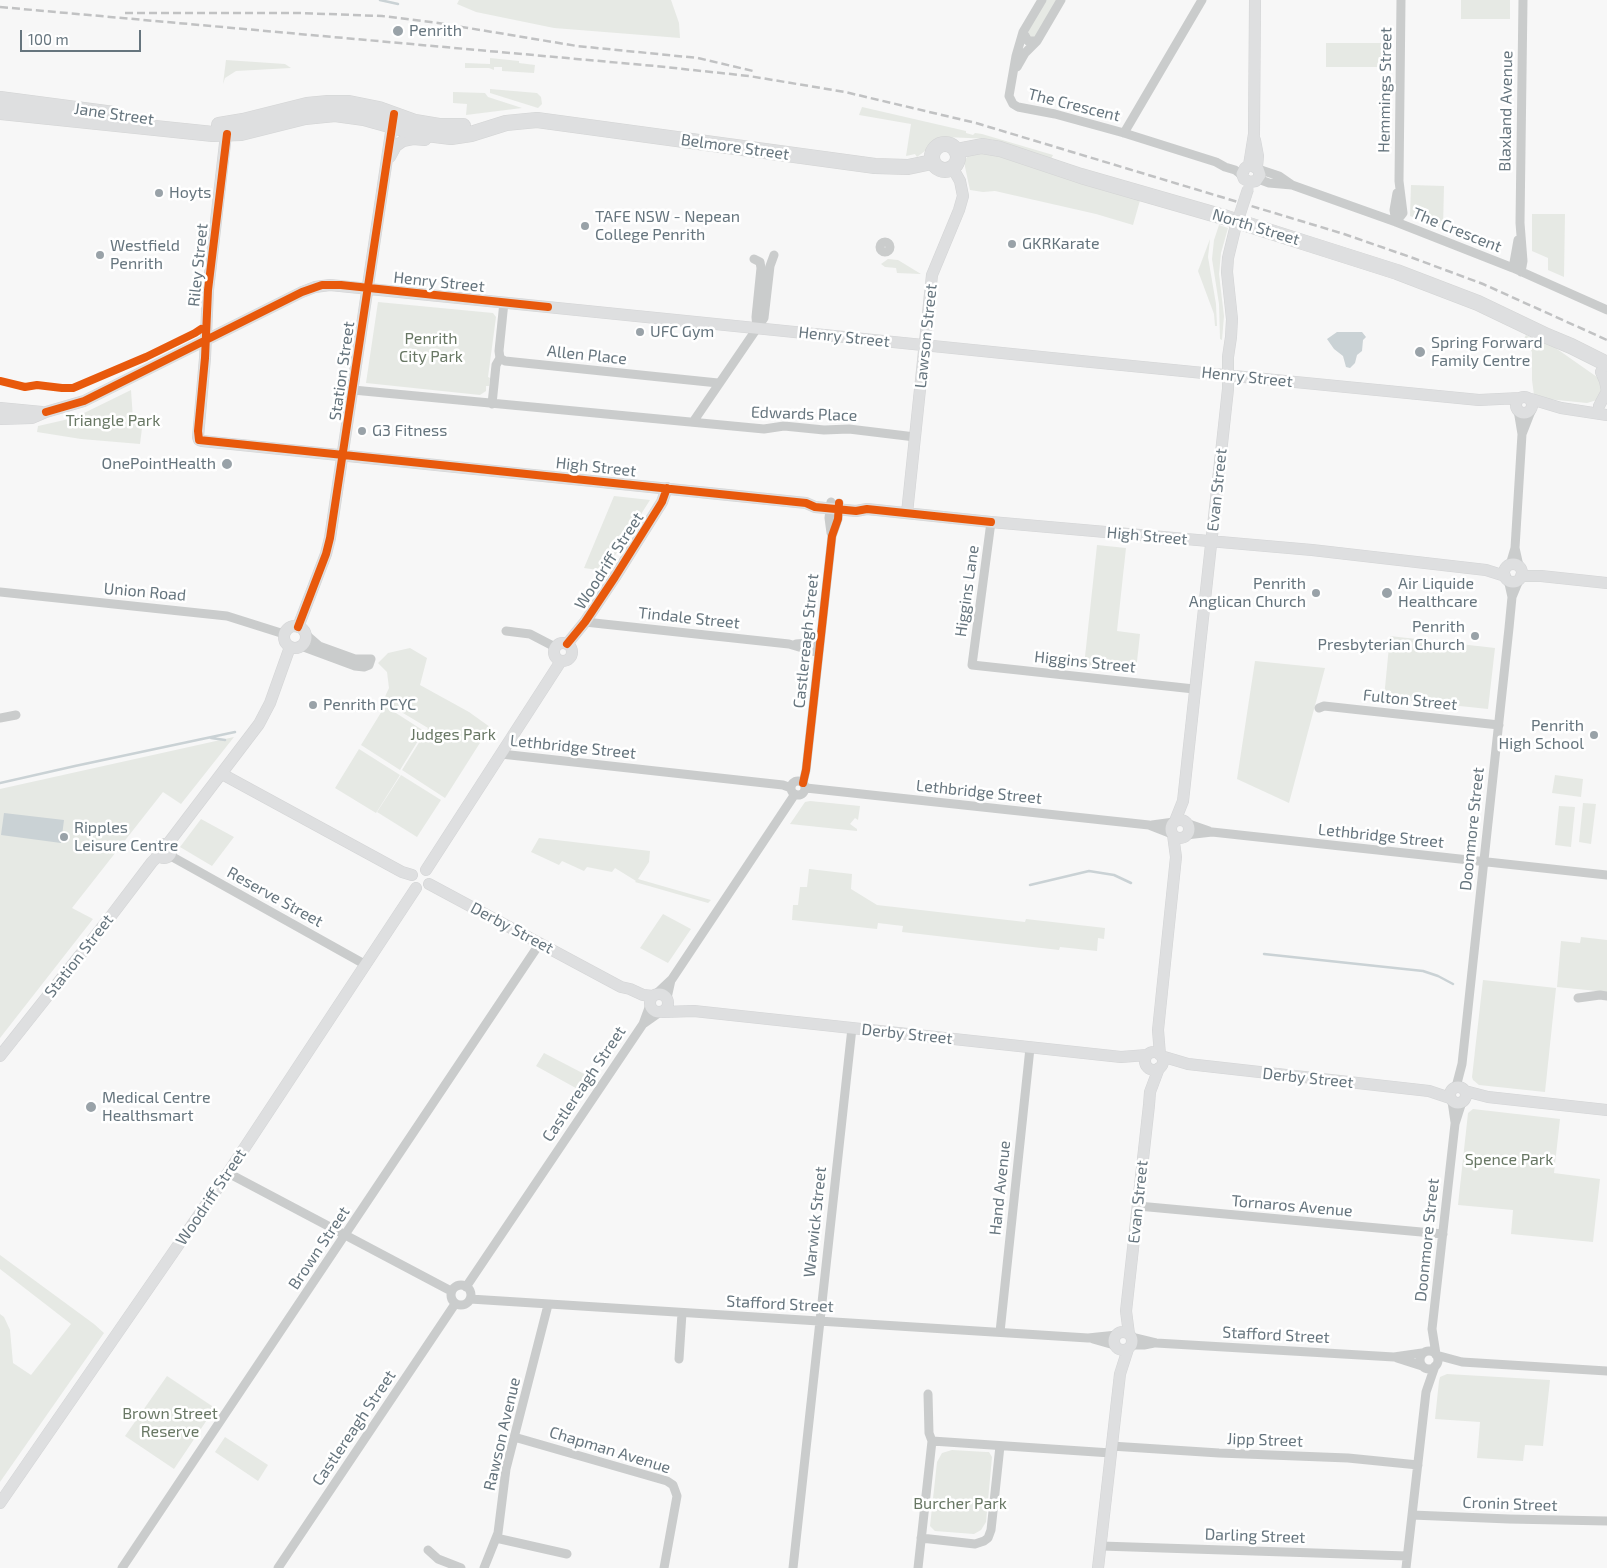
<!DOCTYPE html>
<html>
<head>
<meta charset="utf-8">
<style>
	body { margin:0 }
	#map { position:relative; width:1607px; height:1568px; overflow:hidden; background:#f7f7f7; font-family:"Exo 2",sans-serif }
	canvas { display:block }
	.scale { position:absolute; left:20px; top:30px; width:121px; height:22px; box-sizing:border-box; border:2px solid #66757e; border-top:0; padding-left:6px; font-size:15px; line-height:18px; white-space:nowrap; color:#66757e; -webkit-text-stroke:4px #fff; paint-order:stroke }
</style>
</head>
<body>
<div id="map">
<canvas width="1607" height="1568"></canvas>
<div class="scale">100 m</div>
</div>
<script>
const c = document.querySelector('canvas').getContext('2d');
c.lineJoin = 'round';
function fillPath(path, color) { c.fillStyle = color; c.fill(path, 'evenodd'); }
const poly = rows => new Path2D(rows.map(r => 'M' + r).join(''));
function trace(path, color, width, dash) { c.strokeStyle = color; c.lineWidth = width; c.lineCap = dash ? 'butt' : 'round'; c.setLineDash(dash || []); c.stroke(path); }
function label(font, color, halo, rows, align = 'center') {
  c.font = font + ' "Exo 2",sans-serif'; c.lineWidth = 5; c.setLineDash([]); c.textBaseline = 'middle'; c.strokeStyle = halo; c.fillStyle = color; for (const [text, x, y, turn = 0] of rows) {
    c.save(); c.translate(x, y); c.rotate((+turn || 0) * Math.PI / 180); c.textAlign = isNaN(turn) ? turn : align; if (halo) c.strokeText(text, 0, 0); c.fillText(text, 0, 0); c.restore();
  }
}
const green = poly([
	[459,0,671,0,679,23,680,38,554,28,476,12,457,4],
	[1046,0,1057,0,1036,37,1030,37,1028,31],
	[1461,0,1510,0,1510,19,1461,19],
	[1326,43,1388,43,1387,67,1326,67],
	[490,58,519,61,519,63,535,65,534,73,502,71,502,67,494,67,494,70,489,68,465,68,465,63,490,64],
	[226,60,285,64,291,68,236,71,225,78,223,84],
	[490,89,537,93,541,97,542,104,538,108,490,93],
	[453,92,485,93,488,97,522,108,466,115,467,104,453,103],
	[862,107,966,131,966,133,973,135,975,133,982,134,1053,155,1051,159,990,139,946,137,935,142,925,151,917,157,915,154,906,156,911,124,859,115],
	[983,149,1141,197,1133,225,1096,214,995,191,983,192,970,190,965,167,965,160,969,154],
	[1411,185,1444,186,1443,228,1410,216],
	[1532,214,1565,214,1564,277,1548,270,1548,258,1532,251],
	[1219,225,1228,228,1221,253,1219,274,1224,316,1222,340,1220,339,1219,304,1212,259,1214,240],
	[1210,239,1208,257,1216,304,1217,326,1215,326,1214,314,1198,271],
	[888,259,898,260,921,274,897,273,896,268,885,267,881,264],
	[378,302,493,313,496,317,488,377,490,378,489,386,486,386,486,391,480,395,366,383],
	[1526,335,1534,339,1536,335,1547,342,1597,377,1603,387,1597,400,1587,403,1537,398,1534,395,1532,380,1532,352,1528,345,1522,342],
	[131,390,133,419,140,421,142,428,140,444,81,439,37,432,38,426,69,419,82,414],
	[614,496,650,500,605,571,584,568],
	[1097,545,1126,548,1117,631,1140,634,1136,671,1084,666],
	[1390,636,1495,648,1488,709,1384,698],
	[410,648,427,658,420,685,469,712,490,727,445,798,402,770,428,728,383,701,389,688,387,672,378,663,388,653],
	[1255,661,1325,668,1289,803,1237,779],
	[385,706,424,731,400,770,361,745],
	[234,737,181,804,163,792,72,908,93,919,0,1038,0,789],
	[359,749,400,775,376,813,335,788],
	[401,775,441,800,417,837,377,812],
	[1555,775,1583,779,1581,797,1552,793],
	[810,801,860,806,858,820,855,818,850,824,857,829,857,831,790,824,805,802],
	[1583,803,1596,804,1591,844,1579,842],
	[1559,806,1575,807,1571,847,1555,845],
	[201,819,234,837,212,866,180,847],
	[539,838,650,851,649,862,638,879,711,900,708,903,635,882,636,881,615,868,612,872,587,867,584,871,562,861,559,865,531,852],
	[809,869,852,874,851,889,877,905,1025,922,1026,919,1105,928,1104,939,1098,938,1097,951,1060,947,1059,950,902,932,903,926,878,923,877,929,792,920,793,905,798,905,800,887,807,887],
	[663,914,691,929,668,963,640,948],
	[1581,937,1607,940,1607,992,1557,987,1561,941,1580,943],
	[1483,980,1556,988,1545,1092,1479,1085,1473,1080,1472,1077],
	[544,1053,592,1078,583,1092,536,1066],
	[1473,1109,1560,1119,1554,1173,1600,1179,1593,1242,1511,1234,1513,1210,1458,1205,1468,1113],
	[0,1255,94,1324,104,1333,0,1482,0,1314,4,1317,10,1330,13,1363,31,1375,71,1324,0,1269],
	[1447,1374,1550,1380,1543,1446,1525,1445,1523,1461,1477,1458,1480,1422,1435,1419,1439,1381,1440,1377],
	[167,1376,215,1408,174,1469,125,1436],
	[225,1437,268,1465,258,1481,215,1452],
	[952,1450,986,1452,989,1452,992,1457,986,1522,981,1530,974,1534,935,1531,930,1526,937,1462,942,1453]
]);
const water = poly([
	[1337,332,1362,332,1366,337,1363,340,1362,351,1357,355,1355,363,1350,368,1346,367,1343,356,1334,349,1327,339],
	[4,813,64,820,61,843,1,835]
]);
const stream = poly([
	[380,0,398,4],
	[211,738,225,740],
	[0,783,75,766,235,732],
	[1030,885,1089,871,1114,875,1131,883],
	[1264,954,1423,971,1438,976,1453,984]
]);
const street = poly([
	[1042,0,1023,32,1016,56,1009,96,1013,104,1018,107,1055,114,1124,133,1216,162,1225,167,1235,170,1243,176],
	[1023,32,1028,41,1037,41,1061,0],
	[1017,67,1025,53,1037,41],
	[1124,133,1202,0],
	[1258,169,1279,176,1292,185],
	[1258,179,1269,183,1292,185,1396,222,1513,268,1607,310],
	[1396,222,1403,213,1399,181,1401,0],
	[1396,222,1394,210,1397,193],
	'880 247a5 5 0 1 1 10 0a5 5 0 1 1-10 0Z',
	[754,259,760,262,761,268,756,317,757,328],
	[1513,268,1518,240],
	[1521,272,1523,261,1520,223,1523,0],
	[500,358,505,361,718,383],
	[500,358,499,351,504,302],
	[353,390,764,429,784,426,824,430,849,429,915,437],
	[492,404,496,365,500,358],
	[1518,410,1522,434],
	[693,422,764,318,770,266,774,255],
	[831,502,829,518,831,533],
	[991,522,972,665,1194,689],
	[1510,565,1515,548],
	[1519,566,1515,548,1522,434,1531,411],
	[0,592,227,616,284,634],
	[1512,597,1519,580],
	[585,622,789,644,819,653],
	[506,631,530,634,555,647],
	[304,633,319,646,355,659,371,659],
	[796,644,820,642],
	[301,646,355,666,364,667,369,665,371,659],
	[1319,708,1324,706,1499,725],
	[0,718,16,715],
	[501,754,783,785,791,788],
	'791 788a7 7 0 1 1 14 0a7 7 0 1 1-14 0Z',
	[803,783,806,770,832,536,838,519,839,503],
	[806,788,1149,825,1172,834],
	[1186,823,1209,831],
	[1152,825,1174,822],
	[1186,835,1212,832,1607,875],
	[169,855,366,965],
	[655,995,672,979,795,794],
	[667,998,671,980],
	[1578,998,1600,995,1607,996],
	[643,1024,660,1012],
	[1456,1087,1462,1064,1509,628,1512,597,1508,579],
	[1452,1101,1455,1122],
	[228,1173,451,1291],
	[1138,1206,1443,1234],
	'451 1295a10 10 0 1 1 20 0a10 10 0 1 1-20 0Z',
	[466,1287,643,1024,650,1005],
	[470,1299,1088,1338,1117,1335],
	[1000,1332,1030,1048],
	[1131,1337,1156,1343,1394,1357,1422,1353],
	[1093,1339,1114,1345],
	[1131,1345,1144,1345,1154,1343],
	'1420 1360a9 9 0 1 1 18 0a9 9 0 1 1-18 0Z',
	[1436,1354,1432,1329,1455,1124,1462,1102],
	[1436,1355,1462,1362,1607,1371],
	[1397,1358,1422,1366],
	[679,1359,682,1313],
	[928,1394,929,1433,932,1441],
	[514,1437,667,1481,673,1485,677,1496,664,1568],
	[1111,1446,1219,1453,1348,1458,1418,1465],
	[1412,1515,1509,1519,1607,1521],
	[496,1538,567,1554],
	[921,1538,975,1544,984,1541,988,1538,991,1530,1000,1446],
	[1101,1546,1407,1556],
	[428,1550,438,1559,461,1568],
	[122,1568,540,943],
	[278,1568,455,1304],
	[484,1568,498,1533,506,1469,548,1305],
	[793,1568,852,1028],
	[918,1568,932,1441,1111,1453],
	[1406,1568,1426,1392,1435,1366]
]);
const secondary = poly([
	[227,126,208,290,205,358,198,437,199,440,202,441,806,503,815,507,856,511,867,509,991,522,1312,550,1486,570,1505,576],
	[1255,140,1258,156,1257,167],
	[390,157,396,146,403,141,413,139,425,140],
	[1249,165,1254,134,1255,0],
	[1249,165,1245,168,1242,174,1244,179,1250,182],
	[1250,182,1256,181,1260,175,1258,169,1251,165],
	'1516 405a8 8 0 1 1 16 0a8 8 0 1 1-16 0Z',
	[1531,399,1561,408,1607,415],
	[1599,406,1607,391,1605,381,1601,372],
	[0,408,42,412],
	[0,419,32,418,46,412,84,401,302,292,315,287,330,285,1081,361,1479,400,1520,398],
	[907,513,932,275,959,210,963,196,960,181,952,167],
	'1504 573a9 9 0 1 1 18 0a9 9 0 1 1-18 0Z',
	[1521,576,1541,576,1607,583],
	'284 637a11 11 0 1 1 22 0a11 11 0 1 1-22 0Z',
	[298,627,326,554,330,538,393,119],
	'554 652a9 9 0 1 1 18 0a9 9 0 1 1-18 0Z',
	[567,644,585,622,615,577,662,502,667,488],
	[222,774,402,872,412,875],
	'1171 829a9 9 0 1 1 18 0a9 9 0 1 1-18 0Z',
	[1175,821,1183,801,1228,389,1228,357,1231,337,1232,319,1227,272,1228,258,1235,229],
	'157 851a7 7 0 1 1 14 0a7 7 0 1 1-14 0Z',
	[167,845,259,724,270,703,290,647],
	[426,870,561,661],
	[429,884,621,987,630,989,643,995,653,996],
	'650 1003a9 9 0 1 1 18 0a9 9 0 1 1-18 0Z',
	[663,1012,694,1011,1121,1057,1147,1055],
	'1145 1061a9 9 0 1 1 18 0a9 9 0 1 1-18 0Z',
	[1160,1055,1158,1030,1176,857,1173,835],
	[0,1056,111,916,152,862,158,856],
	[1161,1056,1188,1064,1429,1091,1450,1098],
	'1450 1095a8 8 0 1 1 16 0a8 8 0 1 1-16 0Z',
	[1465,1091,1488,1097,1607,1110],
	'1114 1341a9 9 0 1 1 18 0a9 9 0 1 1-18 0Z',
	[1129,1334,1126,1311,1149,1105,1150,1092,1159,1068],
	[0,1503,228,1173,416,888],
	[1098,1568,1120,1374,1128,1349]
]);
const highway = poly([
	[0,99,114,114],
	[0,112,213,134,241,133,305,117,335,114,364,118,418,133,451,137,471,134,506,123,537,120,875,166,908,167,932,162],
	[219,125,243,121,307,105,328,103,349,103,379,109,415,122,439,126,463,126],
	'932 157a13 13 0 1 1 26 0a13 13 0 1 1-26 0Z',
	[956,151,982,146,1000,149,1081,176,1227,218,1397,272,1478,303,1547,336,1571,346,1607,364]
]);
const rail = poly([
	[0,7,655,66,749,76,845,92,976,123,1344,234,1413,258,1483,284,1607,340],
	[125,13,299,13,382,16,438,23,577,46,698,58,753,71]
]);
const secondaryBridge = poly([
	[1235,229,1248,189]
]);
const cycleway = poly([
	[227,134,208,290,205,358,198,431,199,440,806,503,815,507,856,511,867,509,991,522],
	[0,381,25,387,37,385,62,388,73,388,146,357,195,333,201,329],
	[46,412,84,401,302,292,322,285,341,285,548,307],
	[298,627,326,554,330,538,394,114],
	[567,644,585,622,615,577,662,502,667,488],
	[803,783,806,770,832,536,838,519,839,503]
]);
const markers = [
	[398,31,6,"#99a2a8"],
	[159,193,5,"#99a2a8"],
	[585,226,5,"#99a2a8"],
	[1012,244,5,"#99a2a8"],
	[100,255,5,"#99a2a8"],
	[640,332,5,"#99a2a8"],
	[1420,352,6,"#99a2a8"],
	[362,431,5,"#99a2a8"],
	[227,464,6,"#99a2a8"],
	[1316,593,5,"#99a2a8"],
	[1387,593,6,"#99a2a8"],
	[1475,636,5,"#99a2a8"],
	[313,705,5,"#99a2a8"],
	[1594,735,5,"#99a2a8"],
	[64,837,5,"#99a2a8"],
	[91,1107,6,"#99a2a8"]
];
const poiNames = [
	["Penrith",409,31],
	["Hoyts",169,193],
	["TAFE NSW - Nepean",595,217],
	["College Penrith",595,235],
	["GKRKarate",1022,244],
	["Westfield",110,246],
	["Penrith",110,264],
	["UFC Gym",650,332],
	["Spring Forward",1431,343],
	["Family Centre",1431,361],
	["G3 Fitness",372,431],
	["OnePointHealth",216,464,"right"],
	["Penrith",1306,584,"right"],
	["Anglican Church",1306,602,"right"],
	["Air Liquide",1398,584],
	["Healthcare",1398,602],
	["Penrith",1465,627,"right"],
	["Presbyterian Church",1465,645,"right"],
	["Penrith PCYC",323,705],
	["Penrith",1584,726,"right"],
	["High School",1584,744,"right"],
	["Ripples",74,828],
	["Leisure Centre",74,846],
	["Medical Centre",102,1098],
	["Healthsmart",102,1116]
];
const streetNames = [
	["Hemmings Street",1385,90,-89],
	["The Crescent",1074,105,14],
	["Blaxland Avenue",1506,111,-89],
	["Jane Street",114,114,8],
	["Belmore Street",735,147,8],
	["North Street",1256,227,17],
	["The Crescent",1457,230,22],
	["Riley Street",198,265,-84],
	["Henry Street",439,282,6],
	["Lawson Street",926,336,-84],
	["Henry Street",844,337,6],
	["Allen Place",587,355,6],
	["Station Street",342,371,-82],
	["Henry Street",1247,377,6],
	["Edwards Place",804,414,2],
	["High Street",596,467,6],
	["Evan Street",1217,490,-84],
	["High Street",1147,536,5],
	["Woodriff Street",609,561,-57],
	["Higgins Lane",967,591,-82],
	["Union Road",145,592,5],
	["Tindale Street",689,618,6],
	["Castlereagh Street",806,641,-84],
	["Higgins Street",1085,662,6],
	["Fulton Street",1410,700,6],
	["Lethbridge Street",573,747,6],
	["Lethbridge Street",979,792,6],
	["Doonmore Street",1472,829,-84],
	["Lethbridge Street",1381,836,6],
	["Reserve Street",275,897,29],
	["Derby Street",512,928,28],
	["Station Street",79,956,-52],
	["Derby Street",907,1034,6],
	["Derby Street",1308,1078,6],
	["Castlereagh Street",584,1084,-56],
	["Hand Avenue",1000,1188,-84],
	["Woodriff Street",211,1197,-56],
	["Evan Street",1138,1202,-84],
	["Tornaros Avenue",1292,1206,5],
	["Warwick Street",815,1222,-84],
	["Doonmore Street",1427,1240,-84],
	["Brown Street",319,1248,-56],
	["Stafford Street",780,1304,3],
	["Stafford Street",1276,1335,3],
	["Castlereagh Street",354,1428,-56],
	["Rawson Avenue",502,1434,-77],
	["Jipp Street",1265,1440,2],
	["Chapman Avenue",610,1450,17],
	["Cronin Street",1510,1504,2],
	["Darling Street",1255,1536,2]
];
const parkNames = [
	["Penrith",431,339],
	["City Park",431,357],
	["Triangle Park",113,421],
	["Judges Park",453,735],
	["Spence Park",1509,1160],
	["Brown Street",170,1414],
	["Reserve",170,1432],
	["Burcher Park",960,1504]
];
fillPath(green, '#e6e9e4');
fillPath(water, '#cad2d5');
trace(stream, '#cad2d5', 2.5);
trace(secondary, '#d3d4d5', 12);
trace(highway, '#d3d4d4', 16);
trace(street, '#cacccc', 9);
trace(secondary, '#dedfe0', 11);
trace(highway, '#dedfe0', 15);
trace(rail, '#c1c2c3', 2.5, [8, 4]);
trace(secondaryBridge, '#d3d4d5', 12, []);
trace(secondaryBridge, '#dedfe0', 11);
trace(cycleway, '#e8590c', 8);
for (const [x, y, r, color] of markers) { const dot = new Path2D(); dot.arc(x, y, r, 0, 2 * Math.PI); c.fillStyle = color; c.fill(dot); trace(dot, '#fff', 2); }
label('16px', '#66757e', '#fff', poiNames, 'left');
label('16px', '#66757e', '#fff', streetNames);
label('16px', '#687764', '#fff', parkNames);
</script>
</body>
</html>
